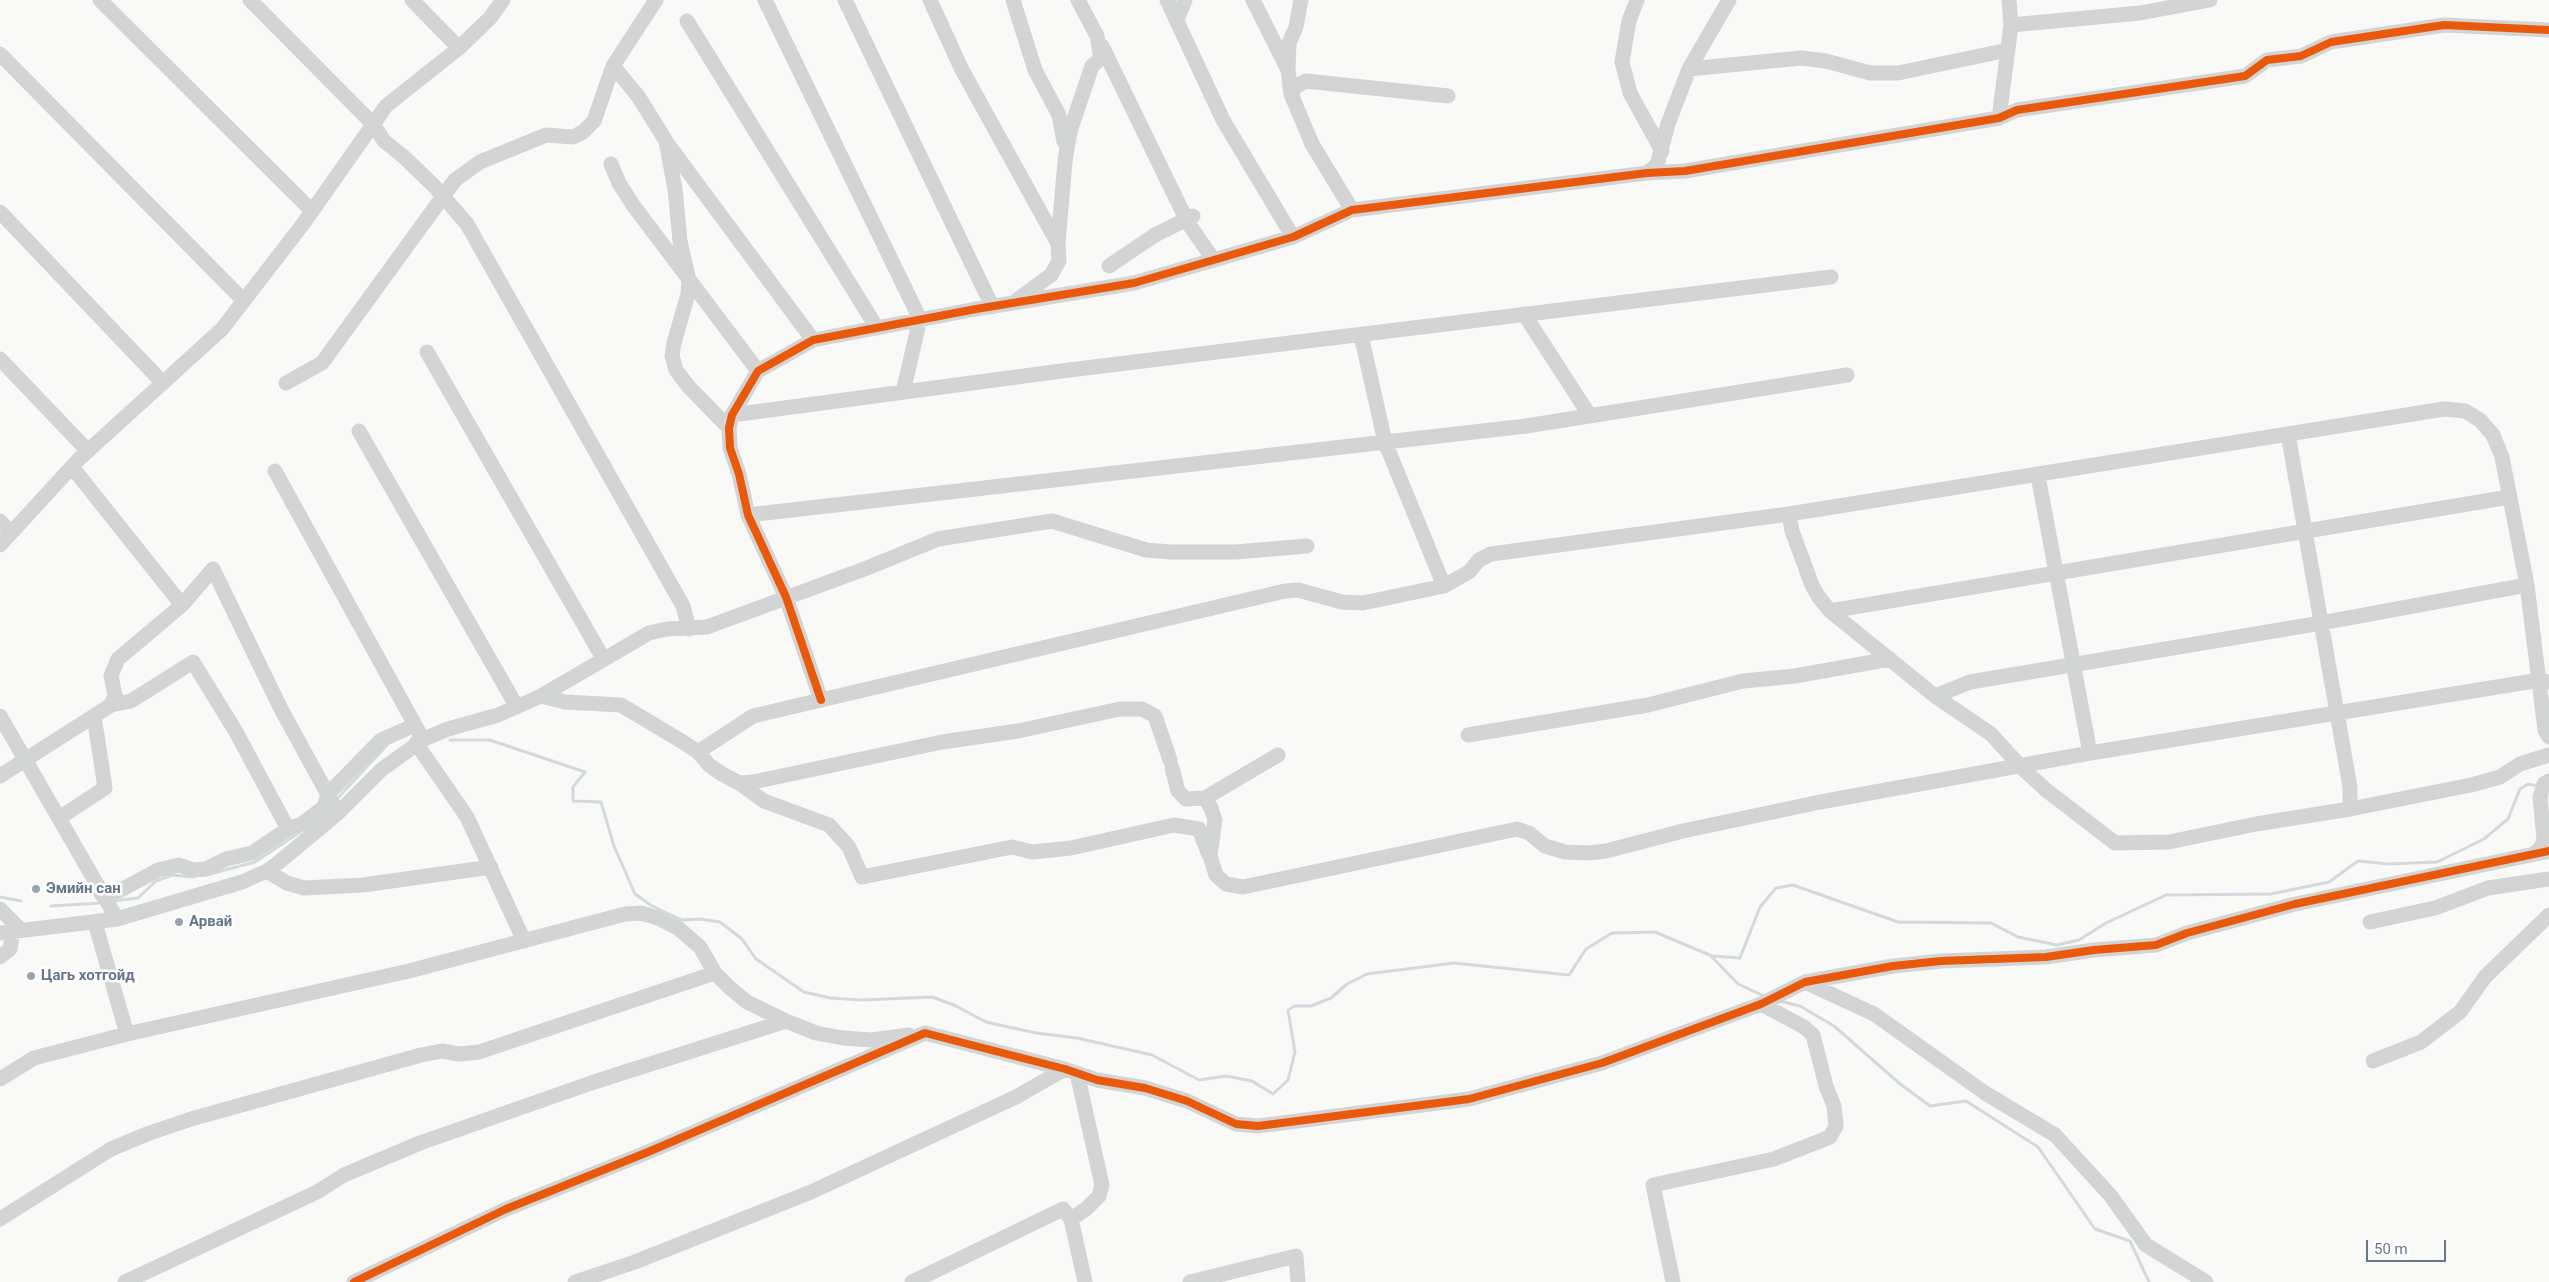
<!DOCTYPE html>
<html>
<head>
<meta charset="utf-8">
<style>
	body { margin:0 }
	#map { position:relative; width:2549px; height:1282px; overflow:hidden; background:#f9f9f8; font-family:Roboto,sans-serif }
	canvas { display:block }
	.scale { position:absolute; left:2366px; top:1240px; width:80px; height:22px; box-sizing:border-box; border:2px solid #66768b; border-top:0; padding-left:6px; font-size:15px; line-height:18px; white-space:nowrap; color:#66768b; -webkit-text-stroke:4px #fff; paint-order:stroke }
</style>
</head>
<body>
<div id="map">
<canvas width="2549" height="1282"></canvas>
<div class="scale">50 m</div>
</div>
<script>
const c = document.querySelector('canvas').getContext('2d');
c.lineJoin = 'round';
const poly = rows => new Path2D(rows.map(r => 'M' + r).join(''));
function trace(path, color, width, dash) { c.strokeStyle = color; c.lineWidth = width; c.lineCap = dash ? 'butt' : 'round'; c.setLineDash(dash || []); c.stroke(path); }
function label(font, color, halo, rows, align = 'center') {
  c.font = font + ' Roboto,sans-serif'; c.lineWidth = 5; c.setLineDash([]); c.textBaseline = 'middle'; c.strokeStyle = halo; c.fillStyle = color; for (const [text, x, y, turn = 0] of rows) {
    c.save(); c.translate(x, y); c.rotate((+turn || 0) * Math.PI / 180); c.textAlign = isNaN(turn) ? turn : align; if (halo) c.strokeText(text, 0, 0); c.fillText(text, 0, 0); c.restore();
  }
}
const stream = poly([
	[450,740,490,740,585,772,573,787,573,801,601,802,614,846,635,894,652,906,682,920,700,919,720,922,742,939,756,959,804,992,830,998,862,1000,932,997,954,1005,986,1022,1036,1033,1077,1038,1152,1055,1199,1080,1226,1076,1252,1081,1273,1094,1288,1080,1295,1052,1288,1010,1295,1006,1311,1006,1331,998,1347,984,1367,974,1454,963,1569,975,1586,949,1612,933,1655,932,1712,956,1740,958,1760,907,1776,888,1793,885,1898,922,1991,923,2018,937,2057,945,2079,940,2106,923,2166,895,2271,894,2329,882,2358,861,2388,864,2437,862,2484,839,2508,819,2520,789,2528,784,2538,786],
	[336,800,388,744],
	[210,874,255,862,300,832],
	[0,897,21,901],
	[113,901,138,898,156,881,172,875,194,877],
	[51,906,102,903],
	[1712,957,1738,984,1764,996],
	[1779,1001,1800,1006,1834,1026,1899,1083,1930,1106,1966,1101,2038,1147,2095,1229,2130,1241,2149,1282]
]);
const minor = poly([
	[100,0,312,211],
	[250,0,373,124,384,141,404,157,435,187,467,224,683,606,689,629],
	[412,0,459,48],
	[765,0,920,319,903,392],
	[845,0,992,306],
	[930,0,961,68,1057,242],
	[1013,0,1035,70,1059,115,1064,142],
	[1167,0,1223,120,1293,237],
	[1253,0,1288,70,1291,94,1312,144,1352,210],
	[1637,0,1629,21,1622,62,1630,93,1662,151],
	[1177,20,1185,0],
	[687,21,877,328],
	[2011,25,2140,13,2210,0],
	[1102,46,1188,223,1213,259],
	[0,54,244,301],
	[613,66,638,96,666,141,675,189,680,241,689,281,688,294,674,343,672,356,676,370,688,386,729,428],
	[1288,69,1289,43,1296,27,1301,0],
	[1689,69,1801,58,1826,61,1870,73,1898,73,2008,50],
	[1291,94,1296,86,1306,81,1448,96],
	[1999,118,2011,25,2009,0],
	[667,143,813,340],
	[611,164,619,183,633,205,758,371],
	[1647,173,1657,165,1668,124,1689,69,1729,0],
	[0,212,163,383],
	[1109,266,1155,235,1193,216],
	[1017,300,1051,275,1059,261,1058,243,1065,161,1070,131,1092,66,1101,58,1097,36,1078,0],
	[1524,314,1590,416],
	[1361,335,1385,442,1444,586],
	[427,352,603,658],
	[0,359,88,451],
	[286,383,322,363,455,180,480,162,546,135,573,137,583,132,594,121,613,66,656,0],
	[732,415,1069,370,1831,277],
	[359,431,517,707],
	[2288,434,2350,787,2350,809],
	[72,467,182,605],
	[275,471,420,734],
	[2038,476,2090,753],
	[1789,514,1792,531,1812,585,1818,596,1830,611,1935,696,1991,734,2021,767,2046,790,2115,843,2169,842,2256,824,2350,809,2471,785,2500,777,2520,764,2549,755],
	[748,515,1526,426,1847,375],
	[0,521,11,533],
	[0,545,79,459,222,329,303,224,386,106,459,48,490,18,503,0],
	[1830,611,2509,497],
	[541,696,565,702,621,705,683,742,698,752,709,765,722,774,739,783,753,782,942,742,1018,731,1120,709,1142,709,1155,716,1170,760],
	[1935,696,1970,682,2321,623,2527,585],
	[821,700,786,597,748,515,739,474,730,448,729,428,732,415,758,371,813,340,976,309,1134,283,1293,237,1352,210,1647,173,1685,171,1999,118,2017,110,2245,76,2267,60,2301,56,2331,42,2444,25,2549,30],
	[111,705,131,701,193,662,236,732,288,829],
	[0,716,117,919],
	[1468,735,1648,705,1743,681,1795,676,1890,659],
	[416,743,467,817,524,941],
	[698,752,753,716,1285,591,1298,590,1342,602,1363,603,1444,586,1469,572,1479,560,1491,554,1789,514,2444,409,2465,411,2480,420,2493,435,2502,457,2527,585,2545,730,2549,737],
	[1172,768,1178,791,1186,799,1205,798,1211,808,1215,820,1210,856,1216,875,1226,884,1243,887,1517,829,1529,833,1545,846,1565,852,1588,853,1606,851,1683,831,1820,802,2090,753,2540,680,2549,682],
	[0,776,111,705,115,695,111,676,118,659,182,605,213,569,281,709,338,813],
	[739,783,764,801,829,825,849,847,862,877,1012,847,1032,852,1071,848,1174,825,1199,829,1209,855],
	[1205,798,1278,755],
	[59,818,105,788,94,716],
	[2534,854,2541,847,2544,839,2540,797,2544,784,2549,781],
	[267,871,287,883,304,888,363,885,491,867],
	[101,894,119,891,158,870,179,865,194,870,206,869,226,859,252,853,288,829,302,824,324,807,328,794,381,740,415,725],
	[0,909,20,929],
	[2370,922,2435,908,2488,888,2549,879],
	[95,923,127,1034],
	[0,933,117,919,242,882,267,871,278,863,338,813,381,770,424,739,448,729,498,715,541,696,649,633,667,629,707,627,867,568,938,539,1052,521,1146,550,1171,552,1236,552,1307,546],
	[0,957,10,949,13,931],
	[1805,982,1874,1014,1985,1093,2055,1135,2110,1195,2146,1245,2206,1282],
	[2373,1061,2421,1042,2460,1012,2485,977,2549,915],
	[0,1079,34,1058,127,1034,409,971,625,914,641,913,658,918,678,928,700,947,715,973,730,988,747,1002,786,1021,816,1033,843,1038,872,1040,909,1035],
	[0,1219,111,1149,147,1134,191,1119,421,1055,442,1051,459,1054,479,1052,715,973],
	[1071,1219,1086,1209,1099,1196,1102,1185,1077,1073],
	[125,1282,317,1192,344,1175,420,1143,594,1082,786,1021],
	[354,1282,506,1209,648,1152,925,1033,1065,1069,1097,1080,1145,1088,1187,1101,1236,1124,1258,1126,1469,1099,1602,1063,1761,1004,1805,982,1893,966,1941,961,2046,957,2094,950,2156,945,2187,933,2295,904,2549,851],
	[575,1282,635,1262,811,1192,1016,1097,1065,1069],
	[912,1282,1063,1209,1071,1219,1085,1282],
	[1190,1282,1296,1256,1298,1282],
	[1673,1282,1653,1185,1774,1159,1830,1137,1836,1126,1834,1106,1826,1086,1813,1035,1804,1027,1761,1004]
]);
const cycleway = poly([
	[821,700,786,597,748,515,739,474,730,448,729,428,732,415,758,371,813,340,976,309,1134,283,1293,237,1352,210,1647,173,1685,171,1999,118,2017,110,2245,76,2267,60,2301,56,2331,42,2444,25,2549,30],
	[354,1282,506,1209,648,1152,925,1033,1065,1069,1097,1080,1145,1088,1187,1101,1236,1124,1258,1126,1469,1099,1602,1063,1761,1004,1805,982,1893,966,1941,961,2046,957,2094,950,2156,945,2187,933,2295,904,2549,851]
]);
const markers = [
	[36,889,5,"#99a4b1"],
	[179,922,5,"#99a4b1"],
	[31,976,5,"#99a4b1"]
];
const poiNames = [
	["Эмийн сан",46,889],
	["Арвай",189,922],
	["Цагь хотгойд",41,976]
];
trace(stream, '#d3dade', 3);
trace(minor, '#d3d4d4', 15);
trace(cycleway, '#e8590c', 8);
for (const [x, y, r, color] of markers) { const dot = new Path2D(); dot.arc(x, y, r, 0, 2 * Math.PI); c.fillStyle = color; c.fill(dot); trace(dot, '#fff', 2); }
label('bold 15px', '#66768b', '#fff', poiNames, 'left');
</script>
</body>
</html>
